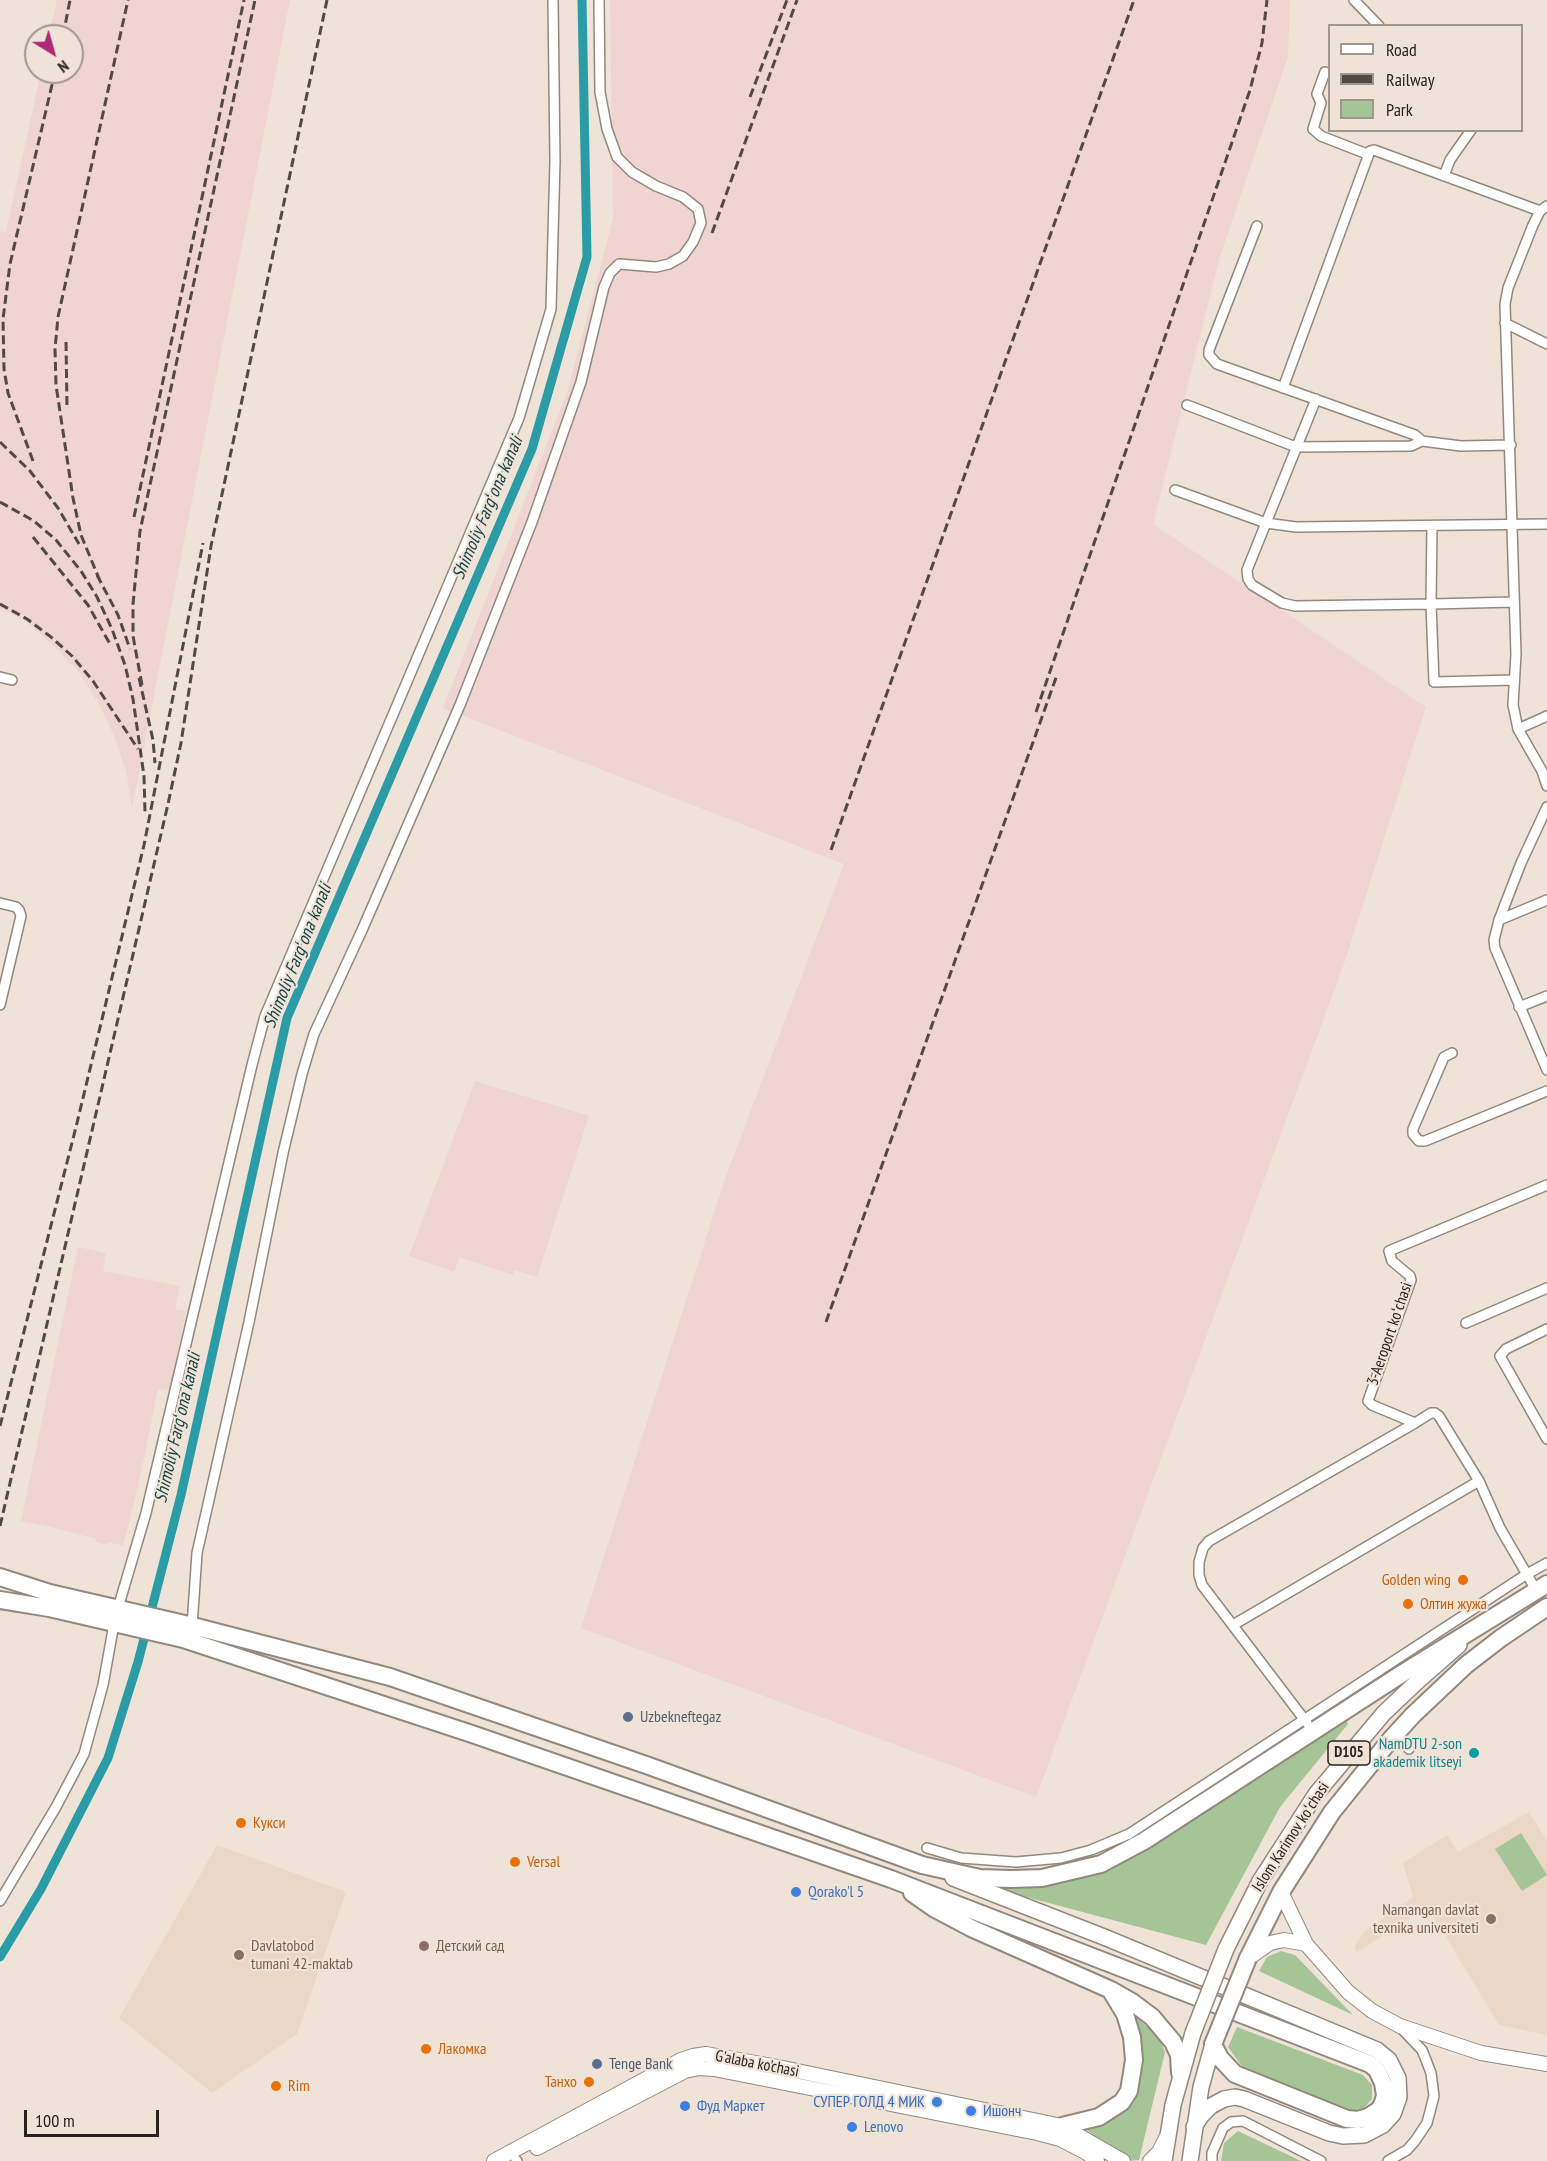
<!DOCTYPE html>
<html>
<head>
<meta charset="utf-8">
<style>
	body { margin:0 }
	#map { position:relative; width:1547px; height:2161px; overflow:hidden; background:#efe3d7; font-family:"PT Sans Narrow",sans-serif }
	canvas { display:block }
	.legend { position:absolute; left:1328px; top:24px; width:195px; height:108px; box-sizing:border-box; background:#efe3d7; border:2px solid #9f968d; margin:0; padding:8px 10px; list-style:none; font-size:18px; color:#28231f }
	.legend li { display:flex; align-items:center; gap:12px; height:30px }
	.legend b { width:30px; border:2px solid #9f968d }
	.north { position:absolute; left:24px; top:24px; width:60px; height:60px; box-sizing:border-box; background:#efe3d7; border:2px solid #9f968d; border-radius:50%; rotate:143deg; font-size:16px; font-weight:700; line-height:24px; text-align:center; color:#28231f }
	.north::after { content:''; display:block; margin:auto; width:21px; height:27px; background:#ac2a75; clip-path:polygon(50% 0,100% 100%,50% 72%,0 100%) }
	.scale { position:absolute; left:24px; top:2110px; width:135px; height:27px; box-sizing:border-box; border:3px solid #28231f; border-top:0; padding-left:8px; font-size:18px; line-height:21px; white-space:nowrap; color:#28231f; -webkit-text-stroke:4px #efe3d7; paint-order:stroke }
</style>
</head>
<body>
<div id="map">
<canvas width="1547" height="2161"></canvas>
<ul class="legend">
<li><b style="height:8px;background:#fff"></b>Road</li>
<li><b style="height:8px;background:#504944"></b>Railway</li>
<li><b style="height:16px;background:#a6c596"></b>Park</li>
</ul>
<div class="north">N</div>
<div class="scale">100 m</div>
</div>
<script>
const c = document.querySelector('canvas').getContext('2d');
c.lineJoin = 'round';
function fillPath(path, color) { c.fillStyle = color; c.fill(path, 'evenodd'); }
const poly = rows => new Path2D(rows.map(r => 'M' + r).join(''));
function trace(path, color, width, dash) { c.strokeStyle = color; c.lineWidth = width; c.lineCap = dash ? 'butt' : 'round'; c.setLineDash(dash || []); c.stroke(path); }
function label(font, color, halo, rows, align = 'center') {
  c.font = font + ' "PT Sans Narrow",sans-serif'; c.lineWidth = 4.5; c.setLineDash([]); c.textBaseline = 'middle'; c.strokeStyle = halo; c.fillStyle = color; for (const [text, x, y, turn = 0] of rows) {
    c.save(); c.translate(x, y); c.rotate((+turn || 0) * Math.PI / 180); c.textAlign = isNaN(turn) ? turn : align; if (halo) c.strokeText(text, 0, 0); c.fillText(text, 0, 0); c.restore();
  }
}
const industrial = poly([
	[57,0,290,0,132,808,126,771,115,738,100,706,79,672,55,647,27,622,0,608,0,231,6,232,41,72,72,72,72,36,49,36],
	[610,0,1290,0,1288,57,1220,256,1153,524,1426,707,1345,961,1036,1797,581,1628,725,1179,844,864,443,708,567,393,613,219],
	[475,1081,589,1116,537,1277,514,1270,513,1275,460,1257,454,1272,409,1256],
	[78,1247,106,1253,103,1271,180,1286,175,1309,186,1311,169,1390,158,1389,138,1487,123,1546,108,1542,107,1545,96,1542,96,1539,55,1528,21,1521]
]);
const built = poly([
	[1529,1812,1547,1841,1547,2035,1499,2025,1428,1907,1357,1952,1354,1947,1365,1931,1413,1897,1403,1863,1447,1835,1458,1852],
	[217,1845,346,1892,297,2034,212,2093,119,2018]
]);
const green = poly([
	[1346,1719,1348,1724,1280,1807,1206,1945,989,1887,1054,1885,1104,1871,1151,1847],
	[1521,1833,1547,1875,1522,1891,1495,1849],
	[1281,1951,1295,1955,1353,2015,1259,1971,1267,1957],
	[1134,2015,1154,2033,1161,2042,1165,2052,1139,2160,1126,2161,1086,2129,1121,2113,1133,2101,1136,2094,1143,2054],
	[1237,2027,1363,2075,1372,2085,1372,2099,1363,2109,1348,2111,1256,2076,1241,2065,1228,2047],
	[1238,2131,1301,2161,1221,2161,1224,2143]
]);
const canal = poly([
	[0,1957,41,1889,108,1758,138,1662,181,1495,287,1018,532,449,587,257,582,0]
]);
const street = poly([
	[1354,0,1379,26],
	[1325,72,1317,94,1321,103,1313,129,1321,136,1367,154],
	[1444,176,1450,160,1471,130],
	[1547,206,1540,211,1533,225,1508,288,1505,304,1516,654,1513,705,1518,729,1542,771,1547,786],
	[1257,226,1209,350,1209,355,1217,364,1415,435,1422,441,1461,446,1511,445],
	[1505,323,1547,344],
	[1283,388,1370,151,1374,150,1540,211],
	[1316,399,1247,570,1248,579,1252,585,1282,603,1295,606,1431,604,1434,682,1514,680],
	[1187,405,1296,447,1411,446,1422,441],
	[1175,490,1266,523,1296,527,1547,524],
	[1432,526,1431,604,1514,602],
	[0,677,12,680],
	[1518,729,1547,716],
	[1547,807,1521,863,1499,920,1494,940,1495,948,1547,1070],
	[0,903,16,907,19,910,21,916,0,1005],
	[1499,920,1547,900],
	[1519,1007,1547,996],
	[1452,1053,1444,1057,1413,1129,1413,1134,1419,1141,1425,1141,1547,1091],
	[1466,1323,1547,1288],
	[1547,1329,1506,1349,1500,1356,1547,1439],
	[1415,1423,1372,1405,1368,1401,1411,1280,1410,1276,1392,1261,1389,1251,1547,1185],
	[118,1608,146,1513,252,1065,265,1016,519,418,551,309,555,161,553,0],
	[1233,1625,1479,1481],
	[192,1626,197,1553,249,1322,283,1153,302,1074,314,1034,363,928,460,705,532,522,581,382,604,287,610,273,619,264,656,267,669,264,683,256,693,242,701,223,698,209,683,197,656,186,632,172,617,157,607,129,600,92,599,0],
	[1307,1723,1202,1585,1199,1575,1199,1562,1203,1548,1209,1541,1415,1423,1431,1413,1435,1413,1439,1416,1479,1481,1500,1528,1536,1590],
	[1396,1732,1409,1749],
	[927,1848,961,1858,1016,1862,1061,1858,1091,1850,1129,1834,1527,1574,1547,1563],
	[0,1901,56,1807,84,1754,103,1685,114,1624],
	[516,2160,517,2161],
	[1212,2161,1212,2153,1223,2128,1231,2122,1243,2121,1321,2161],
	[1388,2161,1407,2150,1415,2141,1427,2123,1434,2096,1431,2073,1426,2060,1422,2050,1401,2028]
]);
const secondary = poly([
	[1281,1892,1306,1944,1348,1992,1372,2011,1400,2026,1481,2053,1547,2064],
	[1250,1957,1270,1943,1284,1940,1306,1944],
	[537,2148,685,2071,699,2068,714,2069,1037,2133,1060,2139,1087,2153,1097,2161],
	[494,2161,681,2060,693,2056,706,2054,778,2067,1062,2126,1123,2161],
	[1150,2161,1159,2152,1166,2138]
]);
const primary = poly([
	[953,1878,1104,1937,1377,2050,1389,2060,1398,2078,1399,2097,1393,2114,1383,2125,1364,2135,1343,2136,1329,2133,1244,2099,1235,2097,1224,2099,1211,2106,1201,2116,1194,2127],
	[1226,1949,1260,1881,1316,1794,1384,1713,1420,1679,1459,1645],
	[1164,2161,1173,2105,1193,2033],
	[1190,2161,1201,2087,1213,2044]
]);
const highway = poly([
	[0,1577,50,1593,189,1625,390,1677,649,1766,922,1865,980,1878,1011,1879,1042,1878,1101,1864,1144,1841,1403,1673,1547,1584],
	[0,1600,49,1608,183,1639,472,1734,891,1879,1370,2064,1377,2070,1383,2083,1385,2095,1383,2103,1379,2110,1368,2117,1358,2120,1347,2119,1235,2074,1220,2058,1213,2044,1214,2042],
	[912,1893,935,1909,971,1928,1111,1990,1132,2002,1152,2017,1173,2042,1179,2055,1180,2073],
	[1248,1958,1281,1892,1332,1812,1391,1739,1413,1715,1466,1665,1501,1638,1547,1607],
	[1062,2126,1099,2117,1122,2102,1129,2091,1134,2060,1132,2037,1125,2014,1111,1991]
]);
const rail = poly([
	[63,36,70,0],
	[750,97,787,0],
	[712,233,797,0],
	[66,342,67,408],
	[0,442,30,471,58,508,79,544],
	[33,461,8,393,4,369,3,319,10,264,55,72],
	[0,502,34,521,56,540,81,571,97,597,112,629,125,665,133,699,144,776,145,812],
	[134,517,244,0],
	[33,537,88,605,110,644],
	[97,575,118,615,130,649],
	[100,581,81,535,73,498,56,385,55,349,58,317,128,0],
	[0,604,27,619,51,637,72,656,93,681,138,749],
	[139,678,153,740,155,763],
	[142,685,133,636,133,604,140,531,255,0],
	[1036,712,1250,90,1262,43,1267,0],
	[831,850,1134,0],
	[826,1322,1057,675],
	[0,1426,76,1127,144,845,203,543],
	[0,1526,168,804,181,743,211,546,327,0]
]);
const primaryBridge = poly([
	[1193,2033,1226,1949]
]);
const highwayBridge = poly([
	[1214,2042,1248,1958]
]);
const markers = [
	[1463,1580,6,"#e8710a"],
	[1408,1604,6,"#e8710a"],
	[628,1717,6,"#5c6f8a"],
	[1474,1753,6,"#0f9aa8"],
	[241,1823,6,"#e8710a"],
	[515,1862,6,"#e8710a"],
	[796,1892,6,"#3f7fe0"],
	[1491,1919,6,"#8d6e63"],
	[424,1946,6,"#8d6e63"],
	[239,1955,6,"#8d6e63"],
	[426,2049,6,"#e8710a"],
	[597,2064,6,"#5c6f8a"],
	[589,2082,6,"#e8710a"],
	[276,2086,6,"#e8710a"],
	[937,2102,6,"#3f7fe0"],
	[685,2106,6,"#3f7fe0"],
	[971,2111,6,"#3f7fe0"],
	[852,2127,6,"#3f7fe0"]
];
const shields = [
	[1349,1753,42]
];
const shieldNames = [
	["D105",1349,1753]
];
const streetNames = [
	["3-Aeroport koʻchasi",1390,1334,-71],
	["Islom Karimov koʻchasi",1291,1837,-57],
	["G'alaba ko'chasi",757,2064,11]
];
const foodNames = [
	["Golden wing",1451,1580,"right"],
	["Олтин жужа",1420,1604],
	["Кукси",253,1823],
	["Versal",527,1862],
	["Лакомка",438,2049],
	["Танхо",577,2082,"right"],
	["Rim",288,2086]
];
const serviceNames = [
	["Uzbekneftegaz",640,1717],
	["Tenge Bank",609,2064]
];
const cultureNames = [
	["NamDTU 2-son",1462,1744],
	["akademik litseyi",1462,1762]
];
const shopNames = [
	["Qorako'l 5",808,1892],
	["СУПЕР ГОЛД 4 МИК",925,2102,"right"],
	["Фуд Маркет",697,2106],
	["Ишонч",983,2111],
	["Lenovo",864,2127]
];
const educationNames = [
	["Namangan davlat",1479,1910,"right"],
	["texnika universiteti",1479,1928,"right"],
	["Davlatobod",251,1946],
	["tumani 42-maktab",251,1964],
	["Детский сад",436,1946]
];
const waterNames = [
	["Shimoliy Fargʻona kanali",488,508,-67],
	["Shimoliy Fargʻona kanali",298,956,-68],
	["Shimoliy Fargʻona kanali",178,1428,-77]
];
fillPath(industrial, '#efd4d1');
fillPath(built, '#ead7c6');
fillPath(green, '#a6c596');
trace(canal, '#2b9ba6', 9);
trace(street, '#93887d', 12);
trace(secondary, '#93887d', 16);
trace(primary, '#93887d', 18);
trace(highway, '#93887d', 20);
trace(street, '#fff', 9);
trace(secondary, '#fff', 14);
trace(primary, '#fff', 15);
trace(highway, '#fff', 16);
trace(rail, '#504944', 3, [9, 4.5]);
trace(primaryBridge, '#93887d', 18, []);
trace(highwayBridge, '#93887d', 20, []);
trace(primaryBridge, '#fff', 15);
trace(highwayBridge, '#fff', 16);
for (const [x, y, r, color] of markers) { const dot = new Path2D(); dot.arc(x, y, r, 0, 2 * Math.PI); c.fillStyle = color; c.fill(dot); trace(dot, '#efe3d7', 2); }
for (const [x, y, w] of shields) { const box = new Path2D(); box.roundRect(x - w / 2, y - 12, w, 24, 4.5); c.fillStyle = '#efe3d7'; c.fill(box); trace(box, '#28231f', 1.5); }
label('bold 15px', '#28231f', null, shieldNames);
label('16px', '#28231f', '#efe3d7', streetNames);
label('16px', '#c56008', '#efe3d7', foodNames, 'left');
label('16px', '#4e5e75', '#efe3d7', serviceNames, 'left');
label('16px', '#0d838f', '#efe3d7', cultureNames, 'right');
label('16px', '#366cbe', '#efe3d7', shopNames, 'left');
label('16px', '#785e54', '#efe3d7', educationNames, 'left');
label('italic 18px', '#124247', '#efe3d7', waterNames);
</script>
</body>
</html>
